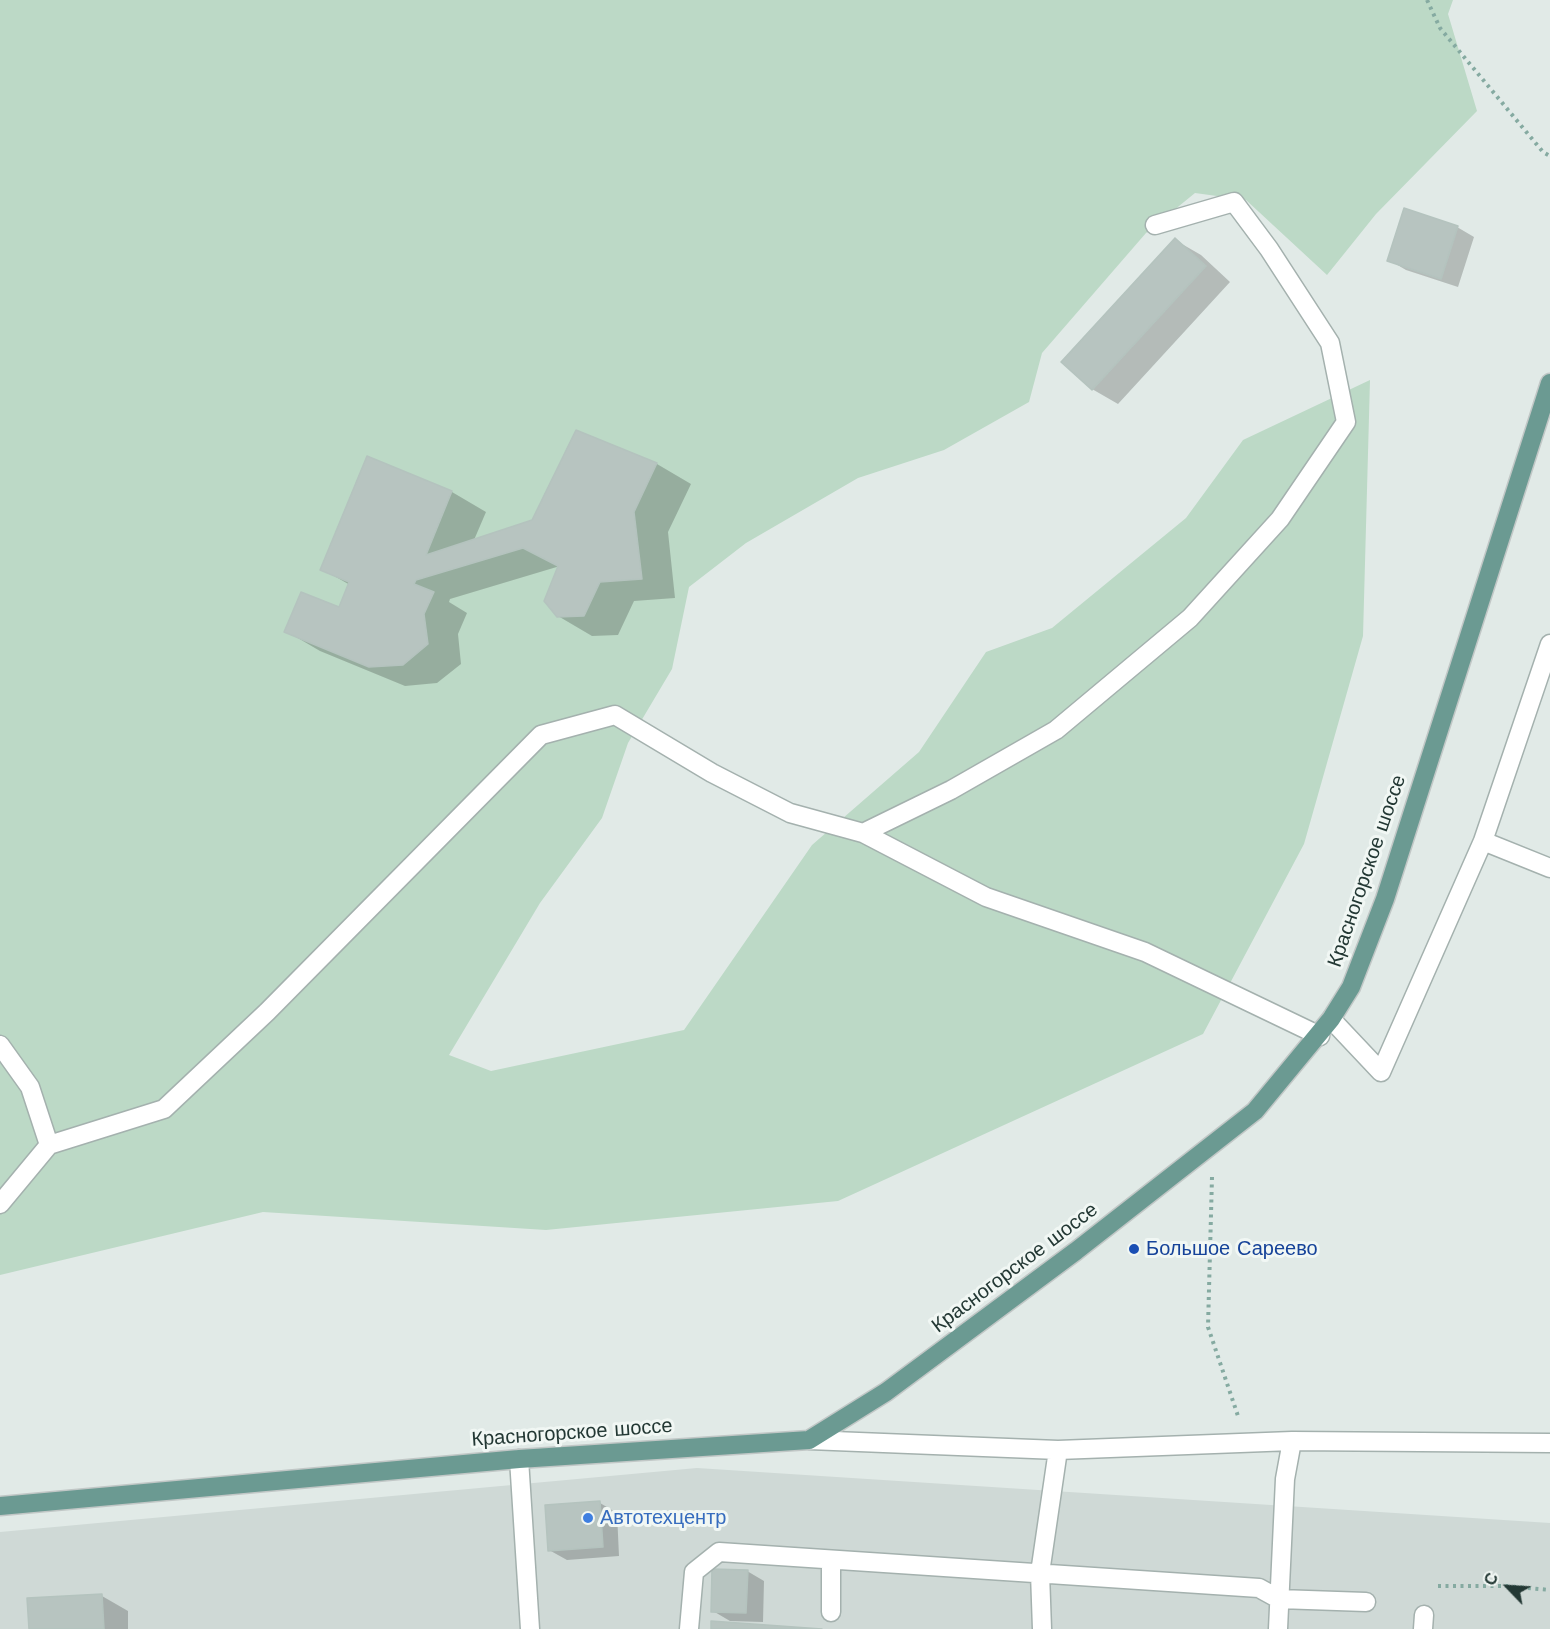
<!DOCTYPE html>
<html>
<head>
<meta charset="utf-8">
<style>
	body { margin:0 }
	#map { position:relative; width:1550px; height:1629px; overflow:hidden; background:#e1eae7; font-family:"Work Sans",sans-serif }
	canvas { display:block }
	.north { position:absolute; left:1478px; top:1557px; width:60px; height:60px; -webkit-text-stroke:4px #f1f7f4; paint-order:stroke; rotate:295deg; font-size:16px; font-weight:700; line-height:24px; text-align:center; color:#233834 }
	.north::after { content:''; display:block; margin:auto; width:21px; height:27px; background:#233834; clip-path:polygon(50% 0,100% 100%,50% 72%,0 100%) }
</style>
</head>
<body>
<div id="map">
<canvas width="1550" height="1629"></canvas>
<div class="north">С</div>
</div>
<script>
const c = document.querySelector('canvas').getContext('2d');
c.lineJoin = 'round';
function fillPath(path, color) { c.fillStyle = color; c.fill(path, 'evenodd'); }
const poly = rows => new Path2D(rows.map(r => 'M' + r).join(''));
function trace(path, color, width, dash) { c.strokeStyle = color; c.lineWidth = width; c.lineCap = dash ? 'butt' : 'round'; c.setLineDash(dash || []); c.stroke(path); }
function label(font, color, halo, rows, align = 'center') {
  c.font = font + ' "Work Sans",sans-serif'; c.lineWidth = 6; c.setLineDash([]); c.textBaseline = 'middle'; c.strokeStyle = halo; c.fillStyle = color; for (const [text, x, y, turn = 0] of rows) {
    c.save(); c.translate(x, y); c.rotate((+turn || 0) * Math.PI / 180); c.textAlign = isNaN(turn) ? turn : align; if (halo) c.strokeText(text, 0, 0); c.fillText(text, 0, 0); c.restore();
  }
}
const built = poly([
	[697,1468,1550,1523,1550,1629,0,1629,0,1532]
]);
const green = poly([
	[0,0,1453,0,1448,14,1477,111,1376,214,1327,275,1246,200,1195,193,1146,233,1042,353,1029,402,944,450,858,478,746,543,689,587,672,669,628,743,602,818,540,903,449,1055,491,1071,684,1030,812,845,919,752,986,652,1052,628,1186,518,1243,440,1370,380,1363,636,1304,844,1203,1034,838,1201,546,1230,263,1212,0,1275]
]);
const shadow = poly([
	[1457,227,1474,237,1458,287,1406,270,1389,260],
	[1175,240,1201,255,1230,282,1118,404,1092,389],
	[576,432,657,464,691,484,668,532,675,598,634,601,618,635,592,636,558,616,560,566,450,599,449,602,467,613,458,634,461,664,437,683,405,686,320,651,286,631,339,609,350,585,322,569,368,458,452,492,486,512,474,540,533,521],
	[600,1503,617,1513,619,1556,567,1560,549,1550],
	[747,1571,764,1581,763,1622,730,1621,713,1611],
	[102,1596,128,1611,128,1629,30,1629]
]);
const building = poly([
	[1404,208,1458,226,1441,279,1387,261,1404,208],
	[1175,238,1206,266,1092,390,1061,362,1175,238],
	[576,430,657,463,634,512,642,579,600,582,584,616,557,617,544,601,558,566,523,548,416,580,414,584,434,592,424,614,428,644,403,665,369,667,284,632,301,592,339,607,349,582,320,570,367,456,452,491,426,555,532,520,576,430],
	[600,1501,603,1547,548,1551,545,1505,600,1501],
	[712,1569,748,1570,746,1613,711,1612,712,1569],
	[102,1594,104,1629,29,1629,27,1598,102,1594],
	[711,1621,822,1629,711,1629,711,1621]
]);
const path = poly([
	[1427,0,1440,28,1543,152,1550,156],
	[1212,1177,1208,1327,1239,1419],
	[1438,1586,1506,1586,1550,1590]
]);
const minor = poly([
	[863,833,986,897,1145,952,1320,1036],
	[1483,841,1550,644],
	[1331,1019,1381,1072,1483,841,1550,868],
	[0,1045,30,1087,49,1145,0,1204],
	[49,1145,164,1109,267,1012,541,735,615,715,712,773,790,813,863,833,951,790,1056,730,1190,618,1280,519,1346,422,1330,343,1269,249,1234,202,1155,225],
	[809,1440,1058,1450,1292,1441,1550,1443],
	[519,1459,530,1629],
	[831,1612,831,1560],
	[689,1629,694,1572,719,1552,1259,1588,1279,1599,1366,1602],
	[1042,1629,1040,1573,1058,1450],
	[1278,1629,1285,1479,1292,1441],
	[1423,1629,1424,1615]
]);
const major = poly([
	[0,1506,519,1459,809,1440,886,1392,1076,1251,1255,1111,1331,1019,1351,987,1385,899,1550,383]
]);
const markers = [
	[1134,1249,6,"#1a4fb4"],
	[588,1518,6,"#3f7fe0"]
];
const streetNames = [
	["Красногорское шоссе",1367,871,-71],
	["Красногорское шоссе",1015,1268,-37],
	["Красногорское шоссе",572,1433,-4]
];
const transitNames = [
	["Большое Сареево",1146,1249]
];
const shopNames = [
	["Автотехцентр",600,1518]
];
fillPath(built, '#cfd9d6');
fillPath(green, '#bcd9c6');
fillPath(shadow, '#0003');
fillPath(building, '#b7c4c0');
trace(building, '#b4c3be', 1.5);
trace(minor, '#a4b1ae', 21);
trace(major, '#c1c7c6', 21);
trace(path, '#85aaa1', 4, [3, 4.5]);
trace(minor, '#fff', 18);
trace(major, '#6b9a92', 18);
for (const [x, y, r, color] of markers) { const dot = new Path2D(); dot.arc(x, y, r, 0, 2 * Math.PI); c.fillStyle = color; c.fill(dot); trace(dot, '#f1f7f4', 2); }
label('20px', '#233834', '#f1f7f4', streetNames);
label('20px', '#164399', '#f1f7f4', transitNames, 'left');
label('20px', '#366cbe', '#f1f7f4', shopNames, 'left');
</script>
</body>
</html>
